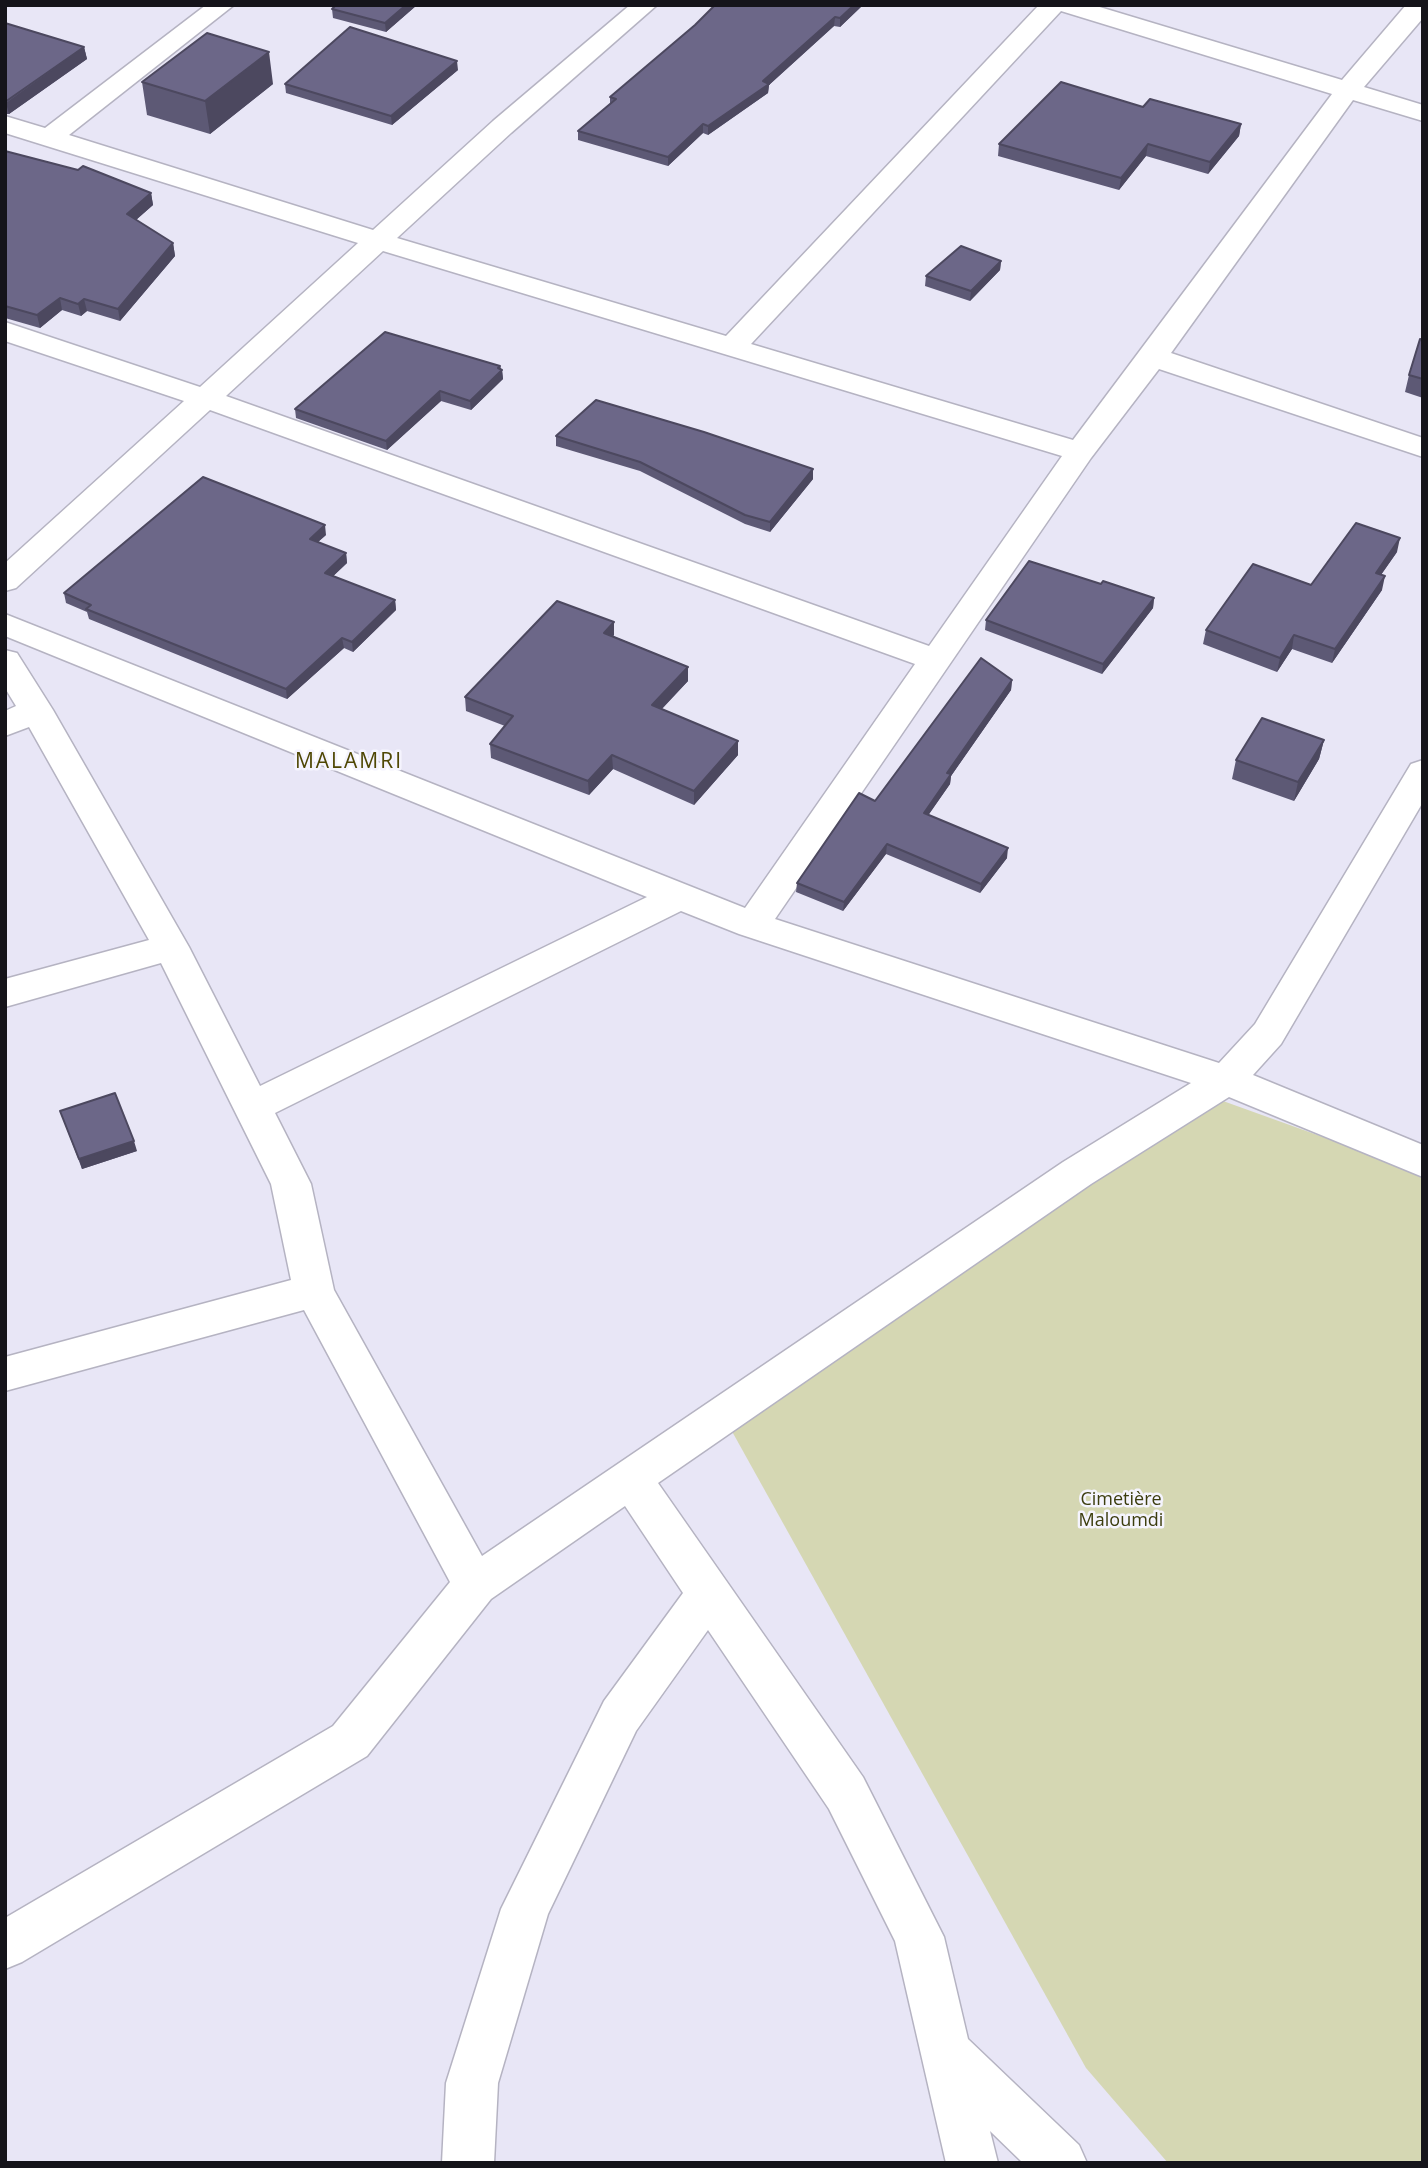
<!DOCTYPE html>
<html>
<head>
<meta charset="utf-8">
<style>
	body { margin:0 }
	#map { position:relative; width:1428px; height:2168px; overflow:hidden; background:#e8e6f6; font-family:"Open Sans",sans-serif }
	canvas { display:block }
	.frame { position:absolute; inset:0; border:7px solid #15141a; pointer-events:none }
</style>
</head>
<body>
<div id="map">
<canvas width="1428" height="2168"></canvas>
<div class="frame"></div>
</div>
<script>
const c = document.querySelector('canvas').getContext('2d');
c.lineJoin = 'round';
function fillPath(path, color) { c.fillStyle = color; c.fill(path, 'evenodd'); }
const poly = rows => new Path2D(rows.map(r => 'M' + r).join(''));
function trace(path, color, width, dash) { c.strokeStyle = color; c.lineWidth = width; c.lineCap = dash ? 'butt' : 'round'; c.setLineDash(dash || []); c.stroke(path); }
function label(font, color, halo, rows, align = 'center') {
  c.font = font + ' "Open Sans",sans-serif'; c.lineWidth = 5; c.setLineDash([]); c.textBaseline = 'middle'; c.strokeStyle = halo; c.fillStyle = color; for (const [text, x, y, turn = 0] of rows) {
    c.save(); c.translate(x, y); c.rotate((+turn || 0) * Math.PI / 180); c.textAlign = isNaN(turn) ? turn : align; if (halo) c.strokeText(text, 0, 0); c.fillText(text, 0, 0); c.restore();
  }
}
const green = poly([
	[1223,1101,1423,1173,1423,2163,1168,2163,1086,2068,714,1399]
]);
const minor = poly([
	[206,5,234,5,69,135,373,230,493,121,630,5,657,5,511,133,397,238,726,336,1039,5,1093,5,1342,80,1406,5,1423,5,1423,18,1364,87,1423,105,1423,121,1353,100,1171,353,1423,438,1423,457,1159,369,1091,458,775,919,1219,1063,1255,1024,1411,764,1423,760,1423,802,1281,1044,1253,1075,1423,1145,1423,1177,1229,1097,1091,1184,658,1483,863,1777,944,1937,968,2039,1079,2145,1087,2163,1023,2163,990,2131,998,2163,946,2163,895,1941,829,1809,708,1630,636,1731,548,1914,498,2083,494,2163,442,2163,446,2083,501,1909,604,1701,683,1593,625,1506,491,1599,367,1756,22,1962,5,1969,5,1918,333,1726,450,1582,304,1310,5,1391,5,1357,291,1280,271,1184,161,963,5,1007,5,979,149,940,29,727,5,736,5,711,16,706,5,688,5,650,17,653,53,710,189,947,260,1086,647,897,5,636,5,614,745,908,915,664,210,410,16,588,5,591,5,563,184,401,5,341,5,322,200,387,358,243,5,133,5,116,45,128,206,5],
	[1061,11,1332,94,1073,440,751,344,1061,11],
	[383,251,1062,456,929,646,226,396,383,251],
	[681,911,739,934,1191,1083,1063,1162,482,1556,334,1290,311,1184,275,1113,681,911]
]);
const wall = poly([
	[417,5,386,32,333,18,332,9],
	[863,5,840,27,834,26,769,85,768,93,708,135,703,133,668,166,578,140,578,131,610,104,610,97],
	[5,23,84,47,87,59,9,114,5,114],
	[458,70,392,125,286,93,285,84],
	[142,82,273,84,210,134,147,115],
	[1143,107,1241,124,1239,136,1208,174,1146,156,1119,190,998,156,999,144],
	[5,151,151,193,153,205,136,220,173,243,175,256,120,321,87,311,81,316,62,310,40,328,5,318],
	[1001,261,1000,270,970,301,925,286,926,276],
	[1423,340,1423,398,1405,392,1409,375],
	[500,366,501,369,502,370,503,379,471,410,441,401,387,450,296,418,295,409],
	[556,436,813,479,770,532,745,524,640,471,556,446],
	[326,535,318,542,346,553,347,563,333,576,395,600,396,610,353,652,344,648,287,699,89,619,87,612,66,603,64,593],
	[1397,552,1381,575,1382,590,1332,663,1292,649,1277,672,1203,644,1206,630,1311,585],
	[1101,584,1154,598,1153,608,1102,674,985,630,986,620],
	[614,635,613,636,688,667,688,681,662,709,738,755,694,805,613,769,589,795,491,758,490,744,505,726,466,711,465,697],
	[1012,680,1011,690,951,776,950,784,928,815,1007,858,980,893,886,854,843,911,796,892,797,883,875,801],
	[1324,740,1319,759,1294,801,1232,779,1236,760],
	[60,1111,137,1151,82,1169]
]);
const shadedWall = poly([
	[406,5,417,5,386,32,385,23],
	[854,5,863,5,840,27,840,18],
	[835,17,834,26,769,85,768,93,708,135,708,126,763,81],
	[84,47,87,59,9,114,6,103],
	[269,52,273,84,210,134,205,101],
	[457,61,458,70,392,125,391,116],
	[703,124,703,133,668,166,668,157],
	[1241,124,1239,136,1208,174,1210,162],
	[1148,144,1146,156,1119,190,1121,178],
	[151,193,153,205,129,226,127,214],
	[173,243,175,256,120,321,118,309],
	[1001,261,1000,270,970,301,971,291],
	[60,298,62,310,40,328,37,315],
	[84,299,87,311,81,316,78,304],
	[500,366,501,371,502,370,503,379,471,410,470,401],
	[440,391,441,401,387,450,386,441],
	[813,469,813,479,770,532,770,522],
	[325,525,326,535,311,548,310,539],
	[1400,538,1397,552,1373,586,1376,573],
	[346,553,347,563,326,583,325,573],
	[1385,576,1382,590,1332,663,1335,649],
	[1154,598,1153,608,1102,674,1103,664],
	[395,600,396,610,353,652,352,642],
	[614,622,614,635,605,647,604,633],
	[1294,635,1292,649,1277,672,1280,658],
	[342,638,344,648,287,699,286,689],
	[688,667,688,681,652,719,652,705],
	[1012,680,1011,690,951,776,950,784,923,823,924,813,947,773],
	[1324,740,1319,759,1294,801,1298,782],
	[738,741,738,755,694,805,694,791],
	[612,755,613,769,589,795,588,781],
	[887,844,886,854,843,911,844,902],
	[1008,848,1007,858,980,893,981,884],
	[134,1141,137,1151,82,1169,79,1159]
]);
const building = poly([
	[336,5,406,5,385,23,332,9,336,5],
	[715,5,854,5,840,18,835,17,763,81,769,84,708,126,703,124,668,157,578,131,616,99,610,97,695,25,715,5],
	[5,23,84,47,5,102,5,23],
	[350,27,457,61,391,116,285,84,350,27],
	[207,33,269,52,205,101,142,82,207,33],
	[1061,82,1143,107,1150,99,1241,124,1210,162,1148,144,1121,178,999,144,1061,82],
	[5,151,78,170,83,166,151,193,127,214,173,243,118,309,84,299,78,304,60,298,37,315,5,306,5,151],
	[961,246,1001,261,971,291,926,276,961,246],
	[385,332,500,366,498,368,502,370,470,401,440,391,386,441,295,409,385,332],
	[1420,339,1423,340,1423,379,1409,375,1420,339],
	[596,400,704,432,813,469,770,522,745,515,640,462,556,436,596,400],
	[203,477,325,525,310,539,346,553,325,573,395,600,352,642,342,638,286,689,86,609,91,605,64,593,203,477],
	[1356,523,1400,538,1376,573,1385,576,1335,649,1294,635,1280,658,1206,630,1253,564,1311,585,1356,523],
	[1029,561,1101,584,1103,581,1154,598,1103,664,986,620,1029,561],
	[557,601,614,622,604,633,688,667,652,705,738,741,694,791,612,755,588,781,490,744,513,716,465,697,557,601],
	[981,658,1012,680,947,773,951,774,924,813,1008,848,981,884,887,844,844,902,797,883,859,793,875,801,981,658],
	[1262,718,1324,740,1298,782,1236,760,1262,718],
	[115,1093,134,1141,79,1159,60,1111,115,1093]
]);
const parkNames = [
	["Cimetière",1121,1500],
	["Maloumdi",1121,1521]
];
const quarterNames = [
	["MALAMRI",349,762]
];
fillPath(green, '#d5d7b3');
trace(minor, '#b5b3c2', 3);
fillPath(minor, '#fff');
fillPath(wall, '#5d5975');
fillPath(shadedWall, '#4c485f');
fillPath(building, '#6c6788');
trace(building, '#4c485f', 2);
label('18px', '#3c3d0e', '#f5f4fe', parkNames);
c.letterSpacing = '2px';
label('21px', '#4f4704', '#f5f4fe', quarterNames);
c.letterSpacing = '0px';
</script>
</body>
</html>
